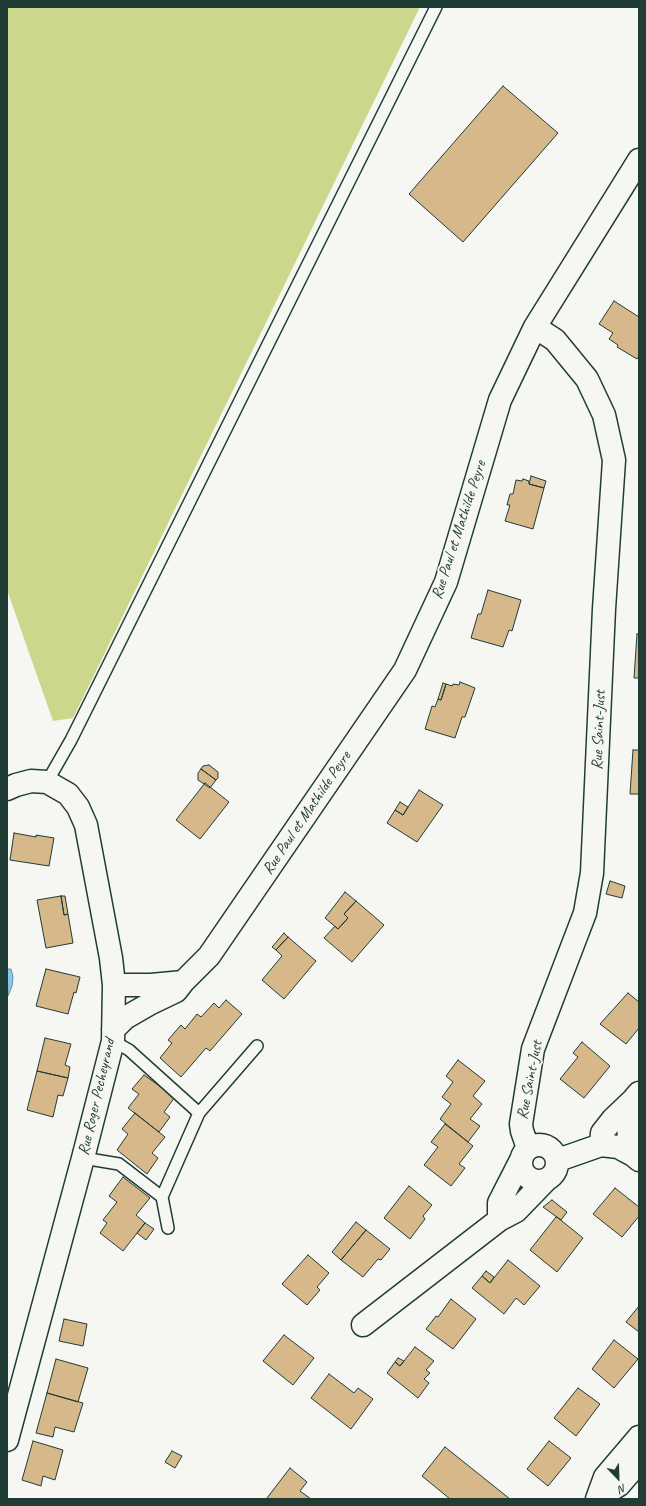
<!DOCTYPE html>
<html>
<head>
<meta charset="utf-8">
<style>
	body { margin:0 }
	#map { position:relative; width:646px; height:1506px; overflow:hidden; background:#f6f6f2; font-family:Caveat,sans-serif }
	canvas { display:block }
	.frame { position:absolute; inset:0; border:8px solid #1f3d34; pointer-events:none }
	.north { position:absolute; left:598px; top:1458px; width:40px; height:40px; -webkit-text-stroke:3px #f6f6f2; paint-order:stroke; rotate:157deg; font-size:11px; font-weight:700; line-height:16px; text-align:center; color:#1f3d34 }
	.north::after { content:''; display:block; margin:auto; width:14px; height:18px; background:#1f3d34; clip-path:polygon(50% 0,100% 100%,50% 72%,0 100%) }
</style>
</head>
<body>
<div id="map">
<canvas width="646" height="1506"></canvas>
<div class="frame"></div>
<div class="north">N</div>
</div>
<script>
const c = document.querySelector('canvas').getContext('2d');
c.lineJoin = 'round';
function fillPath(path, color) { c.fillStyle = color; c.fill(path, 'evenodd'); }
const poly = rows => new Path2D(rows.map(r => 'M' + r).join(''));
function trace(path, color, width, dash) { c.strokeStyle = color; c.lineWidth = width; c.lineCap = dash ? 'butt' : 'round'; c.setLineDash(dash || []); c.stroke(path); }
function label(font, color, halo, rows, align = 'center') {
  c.font = font + ' Caveat,sans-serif'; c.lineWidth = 4; c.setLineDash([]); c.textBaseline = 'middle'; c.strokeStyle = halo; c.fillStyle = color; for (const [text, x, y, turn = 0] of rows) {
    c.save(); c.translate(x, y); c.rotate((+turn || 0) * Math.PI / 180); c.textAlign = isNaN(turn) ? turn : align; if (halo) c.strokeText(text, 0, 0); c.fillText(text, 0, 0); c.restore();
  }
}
const green = poly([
	[7,7,420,7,73,718,53,721,7,590]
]);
const water = poly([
	[7,969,11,969,13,977,12,986,8,996,7,969]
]);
const building = poly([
	[503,86,558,133,463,242,409,194,503,86],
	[614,301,639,317,639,356,637,359,617,347,618,345,609,339,613,333,599,324,614,301],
	[531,476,546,481,544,488,529,484,531,476],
	[523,479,529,481,529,484,544,488,533,529,505,521,510,505,507,505,510,494,513,494,516,480,522,481,523,479],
	[488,590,521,600,512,631,509,630,503,647,471,638,478,614,481,614,488,590],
	[637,634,639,634,639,678,634,678,637,634],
	[460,682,475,688,465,717,462,717,455,738,425,729,432,706,435,707,438,699,441,700,446,684,452,686,453,684,459,685,460,682],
	[443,683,446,684,441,700,438,699,443,683],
	[633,750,639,750,639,794,630,794,633,750],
	[209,765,218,772,218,778,216,780,201,769,203,766,209,765],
	[201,769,216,780,210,788,198,780,198,773,201,769],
	[205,783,229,802,200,839,176,820,205,783],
	[419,790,443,805,417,842,387,823,395,810,403,815,419,790],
	[400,802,408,807,403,815,395,810,400,802],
	[14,833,36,837,36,835,54,838,49,866,10,860,14,833],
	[610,881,625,886,622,898,606,894,610,881],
	[345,892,356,901,344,914,348,918,338,929,325,918,345,892],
	[61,896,65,896,68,914,64,915,61,896],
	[61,896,64,915,68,914,73,943,46,948,37,900,61,896],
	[356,901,384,925,352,962,324,938,335,926,338,929,348,918,344,914,356,901],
	[284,933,288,937,276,950,272,947,284,933],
	[288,937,316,961,284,999,262,980,282,956,276,950,288,937],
	[46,969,80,977,76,993,74,992,68,1014,36,1006,46,969],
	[628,993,639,1002,639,1028,626,1044,600,1024,628,993],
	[226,1000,242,1014,210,1051,206,1048,181,1077,160,1058,172,1043,168,1040,181,1025,185,1029,197,1014,201,1017,214,1003,219,1008,226,1000],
	[45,1038,71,1044,65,1065,70,1067,68,1078,37,1071,45,1038],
	[582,1042,610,1066,584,1098,560,1079,578,1057,573,1053,582,1042],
	[458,1060,485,1081,473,1096,482,1104,470,1119,480,1126,468,1142,440,1119,451,1104,442,1097,453,1082,446,1076,458,1060],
	[37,1071,68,1078,63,1096,58,1095,53,1117,27,1110,37,1071],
	[144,1075,175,1097,164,1112,170,1117,159,1132,128,1108,139,1094,132,1089,144,1075],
	[135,1113,165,1137,152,1153,158,1158,147,1174,117,1150,128,1134,122,1129,135,1113],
	[445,1124,473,1146,459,1164,465,1168,451,1186,424,1165,438,1147,431,1142,445,1124],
	[123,1177,150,1198,136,1215,145,1223,123,1251,100,1233,107,1223,103,1220,117,1202,109,1196,123,1177],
	[409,1186,432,1205,423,1216,425,1219,410,1239,384,1218,409,1186],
	[615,1188,639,1207,639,1216,622,1237,593,1214,615,1188],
	[552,1200,567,1212,561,1220,543,1207,552,1200],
	[556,1217,557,1217,583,1238,557,1272,530,1250,556,1217],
	[356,1222,366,1230,341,1260,332,1252,356,1222],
	[145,1223,154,1229,146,1240,137,1233,145,1223],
	[366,1230,390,1249,381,1260,378,1259,363,1277,341,1260,366,1230],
	[308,1255,329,1273,317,1287,320,1290,307,1305,282,1284,308,1255],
	[508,1260,540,1286,524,1305,516,1298,504,1314,472,1288,482,1276,490,1283,508,1260],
	[486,1271,494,1277,490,1283,482,1276,486,1271],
	[451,1299,476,1319,453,1349,426,1329,436,1316,438,1317,451,1299],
	[639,1306,639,1332,626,1322,639,1306],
	[64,1319,87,1324,83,1346,59,1341,64,1319],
	[284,1335,314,1358,293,1385,263,1361,284,1335],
	[614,1340,638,1359,614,1388,592,1369,614,1340],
	[415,1347,434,1361,426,1370,430,1373,424,1379,429,1383,418,1398,387,1373,395,1362,400,1366,415,1347],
	[398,1358,404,1361,400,1366,395,1362,398,1358],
	[56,1359,88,1368,78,1402,47,1393,56,1359],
	[329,1374,354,1393,358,1388,373,1399,351,1429,311,1398,329,1374],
	[578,1388,600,1404,576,1436,554,1418,578,1388],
	[47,1393,83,1403,74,1432,55,1427,53,1437,36,1433,47,1393],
	[33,1441,63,1450,55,1480,43,1476,41,1486,22,1480,33,1441],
	[549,1441,571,1458,548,1486,527,1469,549,1441],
	[445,1447,510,1499,450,1499,422,1476,445,1447],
	[172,1451,182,1456,175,1468,165,1462,172,1451],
	[290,1468,307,1482,300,1491,311,1499,269,1499,267,1498,290,1468]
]);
const lane = poly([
	[47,782,71,740,436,7],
	[113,1041,129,1050,199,1113],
	[83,1158,119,1164,162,1197],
	[168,1228,162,1197,199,1113,257,1046]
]);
const street = poly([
	[7,789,16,785,31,781,47,782,68,794,78,807,86,825,111,958,114,985,113,1041,83,1158,7,1440],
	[114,985,151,985,183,982],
	[113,1030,125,1018,151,1003,176,991,183,982,209,956,405,670,446,582,500,400,535,327,639,160],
	[633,1100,628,1123,629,1140,633,1155],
	'521 1163a18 18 0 1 1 36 0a18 18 0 1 1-36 0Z',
	[601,1145,602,1133,613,1119,633,1100,639,1093],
	[528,1148,522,1131,521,1124,533,1049,585,913,592,873,604,609,614,460,604,415,587,379,555,340,535,327],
	[558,1160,601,1145,618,1147,633,1155,639,1160],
	[499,1220,499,1203,522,1158],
	[363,1325,499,1220,516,1211,546,1180]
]);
const secondary = poly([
	[598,1498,619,1485,639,1462],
	[597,1499,605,1477,639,1437]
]);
const streetNames = [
	["Rue Paul et Mathilde Peyre",459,530,-72],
	["Rue Saint-Just",599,730,-88],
	["Rue Paul et Mathilde Peyre",307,813,-56],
	["Rue Saint-Just",530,1080,-79],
	["Rue Roger Pecheyrand",97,1097,-77]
];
fillPath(green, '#cbd88b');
fillPath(water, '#88cae9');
trace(water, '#5e92a1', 1);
fillPath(building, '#d6b88a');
trace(building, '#1f3d34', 1);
trace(lane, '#1f3d34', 14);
trace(street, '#1f3d34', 25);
trace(secondary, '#1f3d34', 25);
trace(lane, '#f6f6f2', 11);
trace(street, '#f6f6f2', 22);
trace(secondary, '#f6f6f2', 22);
label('16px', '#1f3d34', '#f6f6f2', streetNames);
</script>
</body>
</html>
